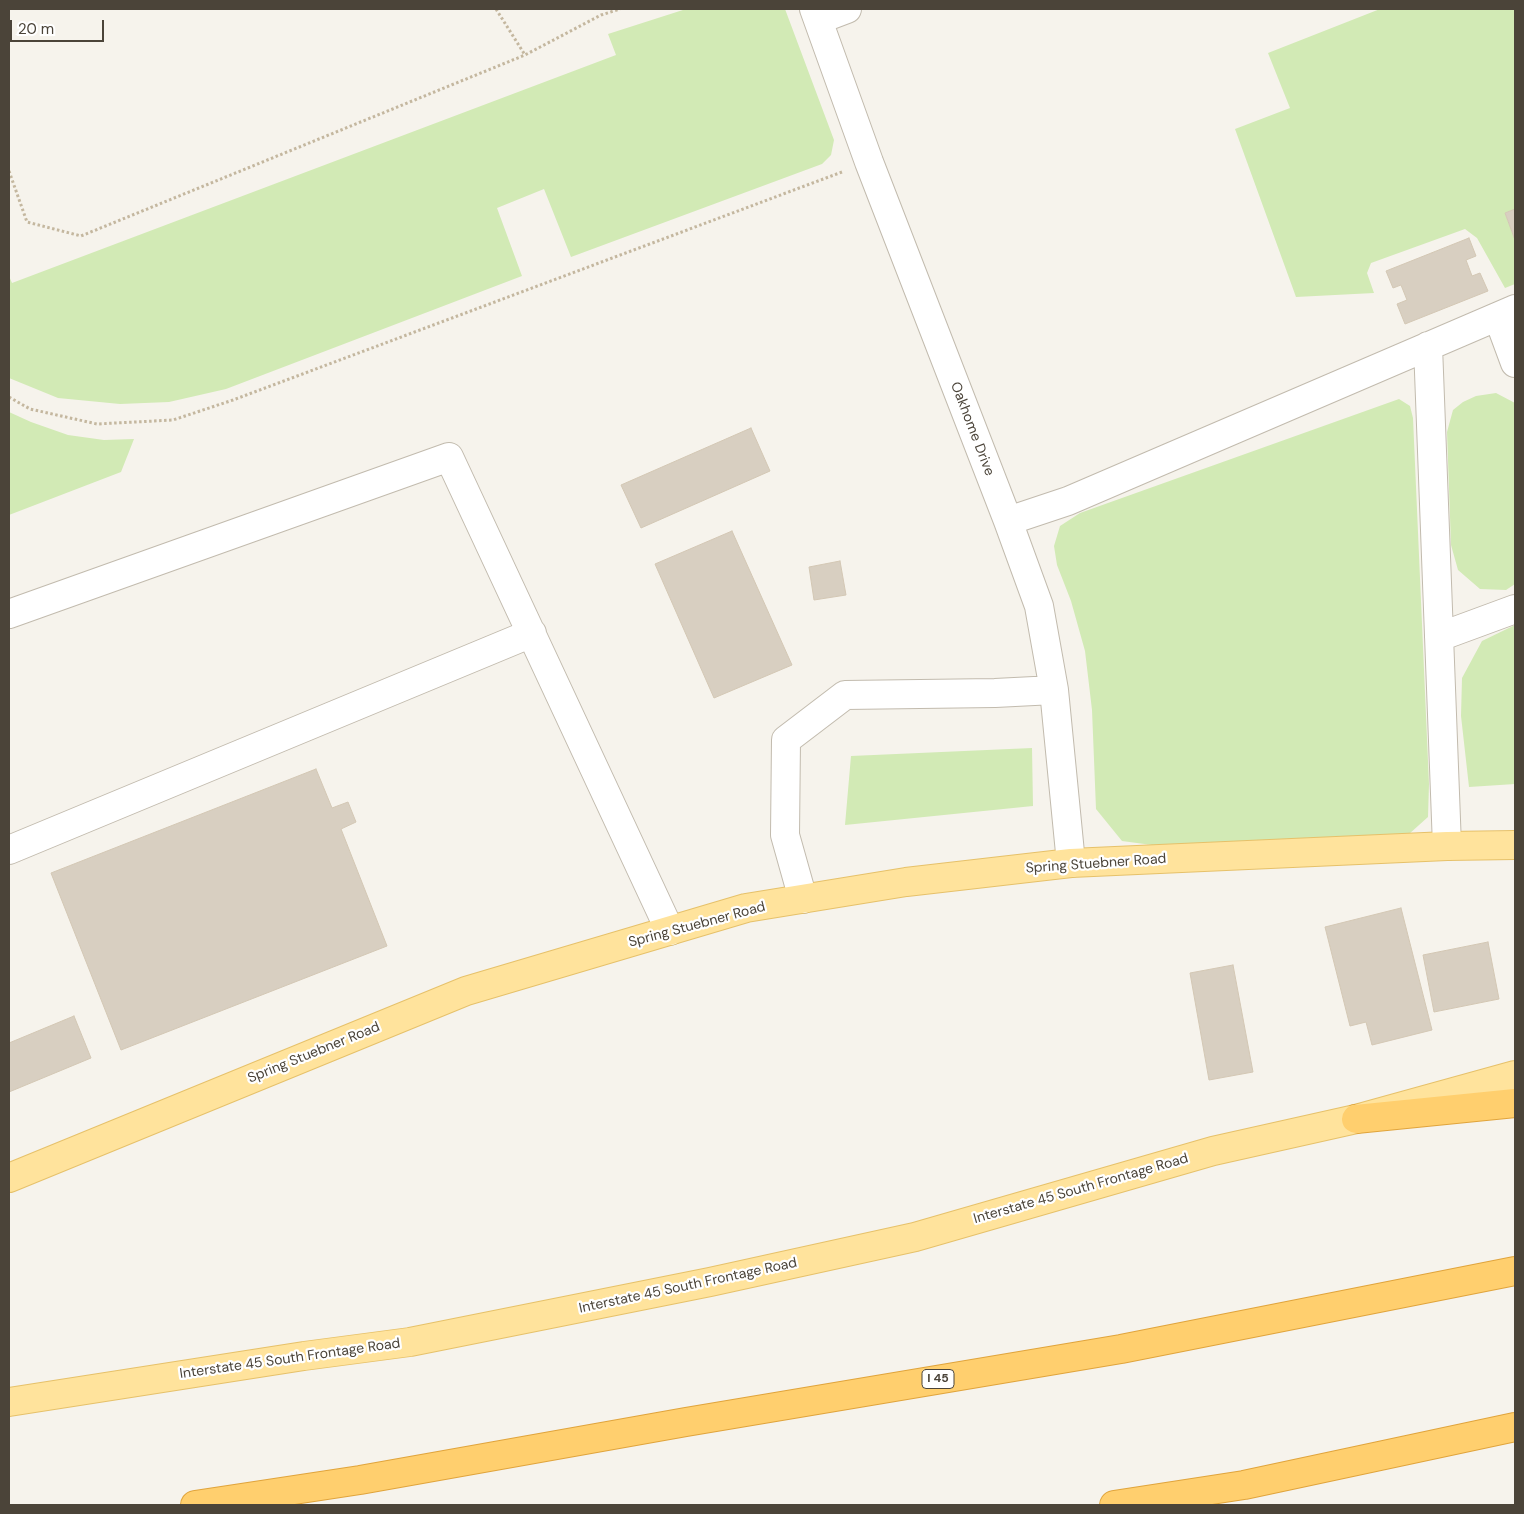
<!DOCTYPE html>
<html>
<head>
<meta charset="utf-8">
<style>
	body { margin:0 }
	#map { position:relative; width:1524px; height:1514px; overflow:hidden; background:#f6f3ec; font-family:"DM Sans",sans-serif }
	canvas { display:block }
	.frame { position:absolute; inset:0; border:10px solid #4b4439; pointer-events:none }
	.scale { position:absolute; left:10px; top:20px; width:94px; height:22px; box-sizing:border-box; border:2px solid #4b4439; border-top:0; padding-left:6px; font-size:15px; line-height:18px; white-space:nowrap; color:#4b4439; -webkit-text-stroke:4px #fff; paint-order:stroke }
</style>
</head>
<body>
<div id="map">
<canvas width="1524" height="1514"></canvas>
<div class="frame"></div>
<div class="scale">20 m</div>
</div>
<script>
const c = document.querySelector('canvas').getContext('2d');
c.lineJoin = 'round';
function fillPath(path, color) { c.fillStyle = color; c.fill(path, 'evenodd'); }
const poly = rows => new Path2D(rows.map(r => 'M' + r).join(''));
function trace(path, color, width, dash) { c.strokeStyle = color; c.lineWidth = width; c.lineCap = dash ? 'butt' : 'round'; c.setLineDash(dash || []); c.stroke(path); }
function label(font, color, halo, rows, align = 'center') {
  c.font = font + ' "DM Sans",sans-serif'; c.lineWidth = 4.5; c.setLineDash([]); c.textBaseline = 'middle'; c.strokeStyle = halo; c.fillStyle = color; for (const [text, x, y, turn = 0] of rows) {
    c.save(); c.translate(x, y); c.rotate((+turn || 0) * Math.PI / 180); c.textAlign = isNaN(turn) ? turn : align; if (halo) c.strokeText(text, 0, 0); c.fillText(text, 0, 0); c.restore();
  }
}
const green = poly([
	[686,9,785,9,834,140,831,155,822,164,571,257,544,189,497,208,522,276,226,389,169,402,120,404,58,398,9,378,9,276,12,283,616,55,608,34],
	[1380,9,1515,9,1515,209,1505,213,1515,240,1515,284,1505,288,1477,238,1465,229,1371,263,1367,273,1374,293,1296,297,1235,129,1290,108,1268,53],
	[1496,393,1515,403,1515,584,1506,590,1480,589,1458,570,1451,545,1447,432,1453,410,1463,402,1476,396],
	[1399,399,1410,406,1413,418,1429,784,1428,817,1409,834,1152,845,1122,841,1096,809,1092,710,1085,651,1071,601,1057,565,1054,546,1060,526,1080,513],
	[9,412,31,422,68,435,104,440,134,439,121,472,9,515],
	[1515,625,1515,784,1469,787,1461,716,1462,678,1482,641],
	[1032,748,1033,806,845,825,851,756]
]);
const building = poly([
	[1515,209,1515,240,1505,213,1515,209],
	[1469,238,1476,256,1466,260,1472,276,1480,273,1488,291,1405,324,1397,304,1407,300,1401,285,1393,288,1386,271,1469,238],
	[751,428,770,471,641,528,621,485,751,428],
	[732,531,792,665,714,698,655,564,732,531],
	[840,561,846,595,814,600,809,567,840,561],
	[316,769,332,808,348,802,356,822,341,829,387,946,121,1050,51,873,316,769],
	[1401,908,1432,1030,1372,1045,1366,1022,1350,1026,1325,927,1401,908],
	[1488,942,1499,999,1434,1012,1423,955,1488,942],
	[1233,965,1253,1072,1209,1080,1190,973,1233,965],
	[74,1016,91,1058,9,1092,9,1043,74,1016]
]);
const path = poly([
	[496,9,525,55],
	[9,171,27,222,81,236,525,55,601,15,620,9],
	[9,397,30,409,97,424,173,420,233,400,842,172]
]);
const minor = poly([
	[814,9,869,162,1008,521,1039,606,1054,690,1071,863],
	[818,20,847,9],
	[1498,317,1515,363],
	[1428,346,1447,846],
	[1008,521,1068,501,1515,309],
	[9,614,449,457,670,931],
	[1439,637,1515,609],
	[9,850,532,633],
	[803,899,785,835,786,740,845,695,995,693,1054,690]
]);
const major = poly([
	[9,1178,466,991,746,908,906,882,1071,863,1447,846,1515,845],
	[9,1402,304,1356,410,1342,710,1282,915,1237,1213,1151,1356,1119,1515,1075]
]);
const highway = poly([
	[1356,1119,1515,1103],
	[195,1505,360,1480,686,1422,1121,1349,1515,1271],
	[1114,1505,1244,1485,1515,1427]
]);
const shields = [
	[938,1379,32]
];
const shieldNames = [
	["I 45",938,1379]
];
const streetNames = [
	["Oakhome Drive",972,429,69],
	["Spring Stuebner Road",1096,864,-4],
	["Spring Stuebner Road",697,925,-15],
	["Spring Stuebner Road",314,1053,-22],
	["Interstate 45 South Frontage Road",1081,1189,-16],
	["Interstate 45 South Frontage Road",688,1286,-12],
	["Interstate 45 South Frontage Road",290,1359,-8]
];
fillPath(green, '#d2eab5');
fillPath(building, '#d8cfc1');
trace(building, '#d3c7b4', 1);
trace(minor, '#c2bbae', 30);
trace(major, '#e6c16a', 30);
trace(highway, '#e0a43c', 30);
trace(path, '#c4b79f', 3, [2.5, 2.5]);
trace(minor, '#fff', 28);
trace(major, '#ffe39c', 28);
trace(highway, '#ffcf6e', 28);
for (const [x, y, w] of shields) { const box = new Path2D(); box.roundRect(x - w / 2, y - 9.5, w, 19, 4); c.fillStyle = '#fff'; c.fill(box); trace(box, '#4b4439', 1); }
label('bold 12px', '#4b4439', null, shieldNames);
label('14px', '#4b4439', '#fff', streetNames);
</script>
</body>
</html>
